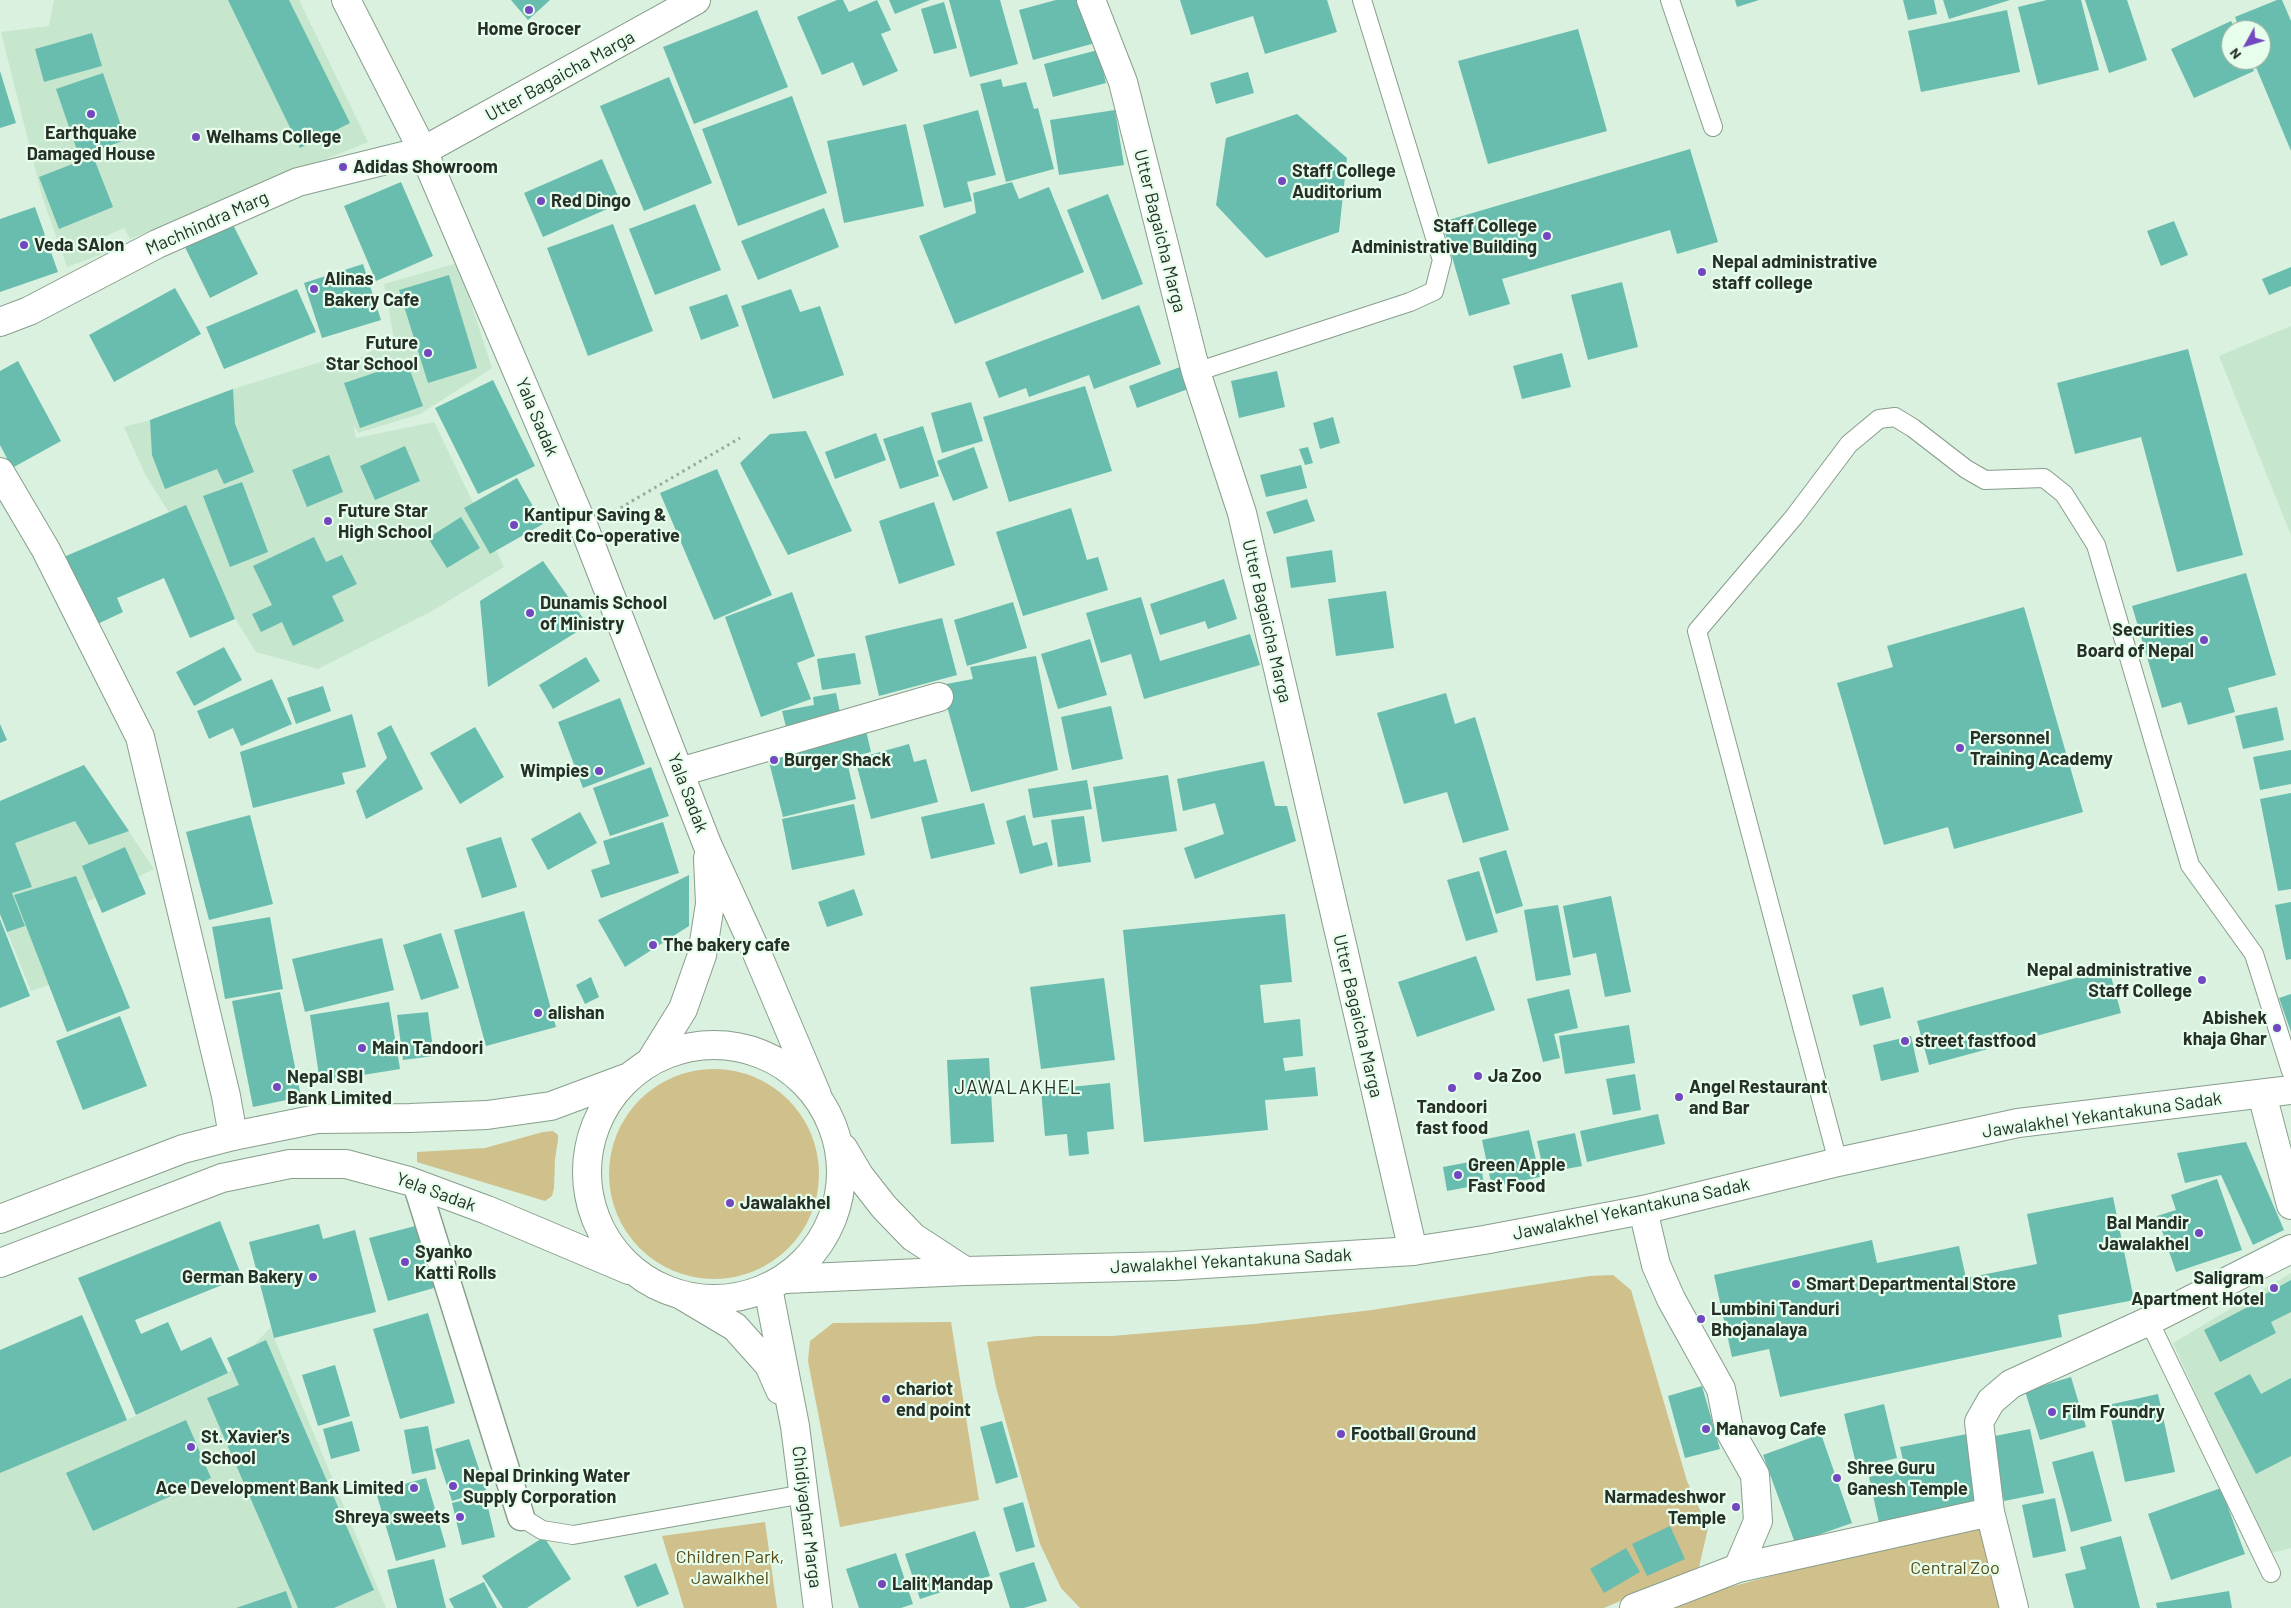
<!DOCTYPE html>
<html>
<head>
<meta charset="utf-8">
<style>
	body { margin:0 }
	#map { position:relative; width:2291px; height:1608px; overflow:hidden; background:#d9f1de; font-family:Barlow,sans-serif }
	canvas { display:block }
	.north { position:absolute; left:2221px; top:20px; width:50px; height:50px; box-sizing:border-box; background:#e6feeb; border:1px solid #99ab9d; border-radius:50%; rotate:231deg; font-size:14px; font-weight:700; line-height:20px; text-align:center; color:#262f28 }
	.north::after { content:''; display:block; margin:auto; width:18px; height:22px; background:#7347c0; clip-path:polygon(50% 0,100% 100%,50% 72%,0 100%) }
</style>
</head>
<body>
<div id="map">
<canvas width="2291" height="1608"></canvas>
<div class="north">N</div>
</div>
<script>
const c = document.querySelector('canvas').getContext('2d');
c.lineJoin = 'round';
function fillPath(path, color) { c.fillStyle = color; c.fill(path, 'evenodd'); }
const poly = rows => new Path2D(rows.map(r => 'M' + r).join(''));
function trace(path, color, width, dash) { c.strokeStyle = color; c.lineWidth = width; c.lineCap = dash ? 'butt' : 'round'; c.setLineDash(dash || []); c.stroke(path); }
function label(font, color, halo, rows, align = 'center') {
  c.font = font + ' Barlow,sans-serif'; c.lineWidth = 4.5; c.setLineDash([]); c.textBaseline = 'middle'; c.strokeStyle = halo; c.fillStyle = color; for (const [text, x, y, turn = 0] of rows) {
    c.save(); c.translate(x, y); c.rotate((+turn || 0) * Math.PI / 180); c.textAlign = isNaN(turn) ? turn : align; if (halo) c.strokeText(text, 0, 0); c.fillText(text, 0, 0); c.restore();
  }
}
const built = poly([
	[54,0,299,0,368,142,130,239,124,228,102,238,108,252,67,267,42,196,1,32,49,26],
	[458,263,492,368,420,414,358,433,353,424,356,438,434,422,504,567,432,611,318,669,256,652,145,474,124,427,150,420,233,389,337,357,341,369,394,338,384,284],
	[2291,326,2291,535,2219,356],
	[84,765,154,869,68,911,79,975,31,991,0,914,0,801],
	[2291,1273,2291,1548,2268,1554,2173,1343],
	[270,1328,386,1608,0,1608,0,1473,127,1420,228,1373]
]);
const green = poly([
	'609 1174a105 105 0 1 1 210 0a105 105 0 1 1-210 0Z',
	[553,1131,558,1135,558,1140,555,1159,554,1188,552,1196,545,1201,417,1162,417,1152,485,1148,543,1132],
	[1613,1275,1631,1290,1687,1481,1708,1528,1699,1567,1604,1608,1080,1608,1061,1588,1040,1544,996,1387,987,1342,1037,1336,1112,1336,1254,1324,1372,1310,1590,1276],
	[951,1322,979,1500,840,1527,808,1361,810,1341,833,1323],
	[1984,1519,2006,1608,1664,1608,1689,1598],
	[765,1522,777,1608,684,1608,662,1536]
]);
const building = poly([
	[228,0,289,0,350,123,300,148],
	[511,0,550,0,528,20],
	[837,0,843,0,849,12,877,0,891,30,881,34,898,71,863,86,853,62,822,75,797,17],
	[889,0,930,0,895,14],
	[949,0,1000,0,1018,64,970,77],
	[1056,0,1082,0,1095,43,1033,60,1019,10],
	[1180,0,1327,0,1337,32,1265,54,1253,16,1191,35],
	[1735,0,1759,0,1737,7],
	[1903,0,1934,0,1937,14,1908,20],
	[1943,0,2010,0,1949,19],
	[2047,0,2081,0,2099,70,2038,85,2018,7],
	[2085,0,2127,0,2147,60,2109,73],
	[2277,0,2282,0,2291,21,2291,151,2253,60,2261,60,2261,30,2240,30,2235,17],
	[944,2,957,48,934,54,921,9],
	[757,10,788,87,694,124,663,47],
	[2007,10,2020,72,1921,92,1908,31],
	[2231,21,2236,30,2231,30,2231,60,2249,60,2254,71,2194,98,2171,49],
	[1578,29,1607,131,1488,164,1458,61],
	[92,33,102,66,44,82,35,49],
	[1098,50,1106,83,1053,97,1044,64],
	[0,71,16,123,0,128],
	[1248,72,1254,93,1216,104,1210,83],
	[103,73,126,140,79,156,56,89],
	[669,77,712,183,644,211,600,106],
	[1001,79,1003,87,1026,82,1034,109,1038,108,1054,169,1006,182,980,84],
	[792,96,827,193,738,226,702,129],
	[978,110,996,175,967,182,972,201,944,208,923,125],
	[1115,110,1124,165,1059,175,1050,120],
	[1297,114,1347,158,1339,232,1266,258,1216,205,1226,138],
	[906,124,924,206,844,223,827,141],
	[1690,149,1718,242,1677,254,1670,230,1502,279,1510,304,1469,316,1442,222],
	[93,156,113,207,59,229,39,177],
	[602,159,621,203,543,237,524,193],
	[401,182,433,256,376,281,344,206],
	[1012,182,1019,199,1049,187,1084,272,955,324,919,236,976,213,973,193],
	[1108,194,1143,284,1102,300,1067,210],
	[695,204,721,270,655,295,629,229],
	[35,207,58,272,0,292,0,219],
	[824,208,839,247,758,280,741,241],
	[228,215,258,274,210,298,181,239],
	[2174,221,2188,255,2161,266,2147,231],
	[613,224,653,331,588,356,547,248],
	[363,264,381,320,322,338,304,283],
	[2291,267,2291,286,2269,295,2262,279],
	[449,275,477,368,428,383,399,290],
	[1622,282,1638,347,1588,360,1571,295],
	[175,288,201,334,114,382,89,335],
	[297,289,316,332,224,369,206,327],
	[791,289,800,312,820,306,844,375,773,399,741,306],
	[727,294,739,326,701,340,689,307],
	[1139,305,1161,364,1094,389,1089,375,1029,397,1026,388,999,398,985,362],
	[2188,349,2243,555,2177,572,2141,437,2075,454,2057,383],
	[1562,353,1571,387,1522,399,1513,366],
	[18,361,61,441,12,468,0,445,0,371],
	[407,362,423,406,360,428,344,383],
	[1180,367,1188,389,1137,408,1129,386],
	[1277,371,1285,407,1239,418,1231,381],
	[493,380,535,466,478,494,435,408],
	[1085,386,1112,471,1009,502,983,417],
	[233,389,235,424,254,472,224,484,217,469,165,489,152,455,150,420],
	[971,402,983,441,942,453,931,413],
	[1333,417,1340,443,1320,449,1313,423],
	[923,426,939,476,900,489,883,439],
	[806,431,852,531,788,555,740,463,770,434],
	[876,433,886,460,835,479,825,452],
	[405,446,420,481,375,500,360,466],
	[974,447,988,488,953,501,937,461],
	[1308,447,1313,463,1305,465,1299,449],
	[329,455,343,492,307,507,292,470],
	[1301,465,1307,488,1266,497,1260,475],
	[717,469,772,595,714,620,660,493],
	[517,478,543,524,490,554,464,508],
	[242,482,268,552,230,567,203,496],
	[1307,499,1315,521,1274,534,1266,512],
	[934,502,955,565,899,584,879,521],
	[186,505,235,619,190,638,164,578,117,598,123,612,89,628,59,559],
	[1071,508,1087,560,1098,557,1108,590,1023,616,996,532],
	[461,517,480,548,447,568,428,538],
	[314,537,326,562,342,555,357,584,332,596,344,621,293,646,282,622,261,632,252,614,272,605,253,566],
	[1332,550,1336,582,1291,588,1286,557],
	[543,561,588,625,488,687,480,601],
	[2246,573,2276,675,2228,688,2235,712,2188,725,2181,702,2162,708,2132,606],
	[1224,579,1237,619,1208,629,1205,621,1160,635,1150,604],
	[1386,591,1394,648,1336,656,1328,599],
	[792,592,815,656,797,663,811,699,761,717,725,617],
	[1141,597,1160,661,1250,634,1260,665,1144,699,1131,654,1101,663,1086,613],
	[1013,602,1027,648,967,666,954,620],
	[2024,607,2083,812,1954,849,1948,827,1884,845,1837,683,1893,667,1887,646],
	[942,618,957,675,879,696,865,636],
	[1090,639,1107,695,1058,709,1041,654],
	[224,647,242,680,194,706,176,672],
	[855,653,861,684,822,690,817,659],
	[1036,656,1058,770,971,792,941,685,973,679,970,667],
	[586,657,600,681,553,709,539,685],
	[272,679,292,724,241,746,233,728,209,739,197,711],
	[323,686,331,711,296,724,287,698],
	[836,693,841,717,786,727,782,711,814,705,813,697],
	[1446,693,1455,724,1475,717,1509,830,1463,843,1447,792,1404,804,1377,713],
	[620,698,645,764,583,788,558,722],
	[1111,706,1123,759,1072,770,1061,717],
	[2277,707,2284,740,2243,749,2235,716],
	[352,714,366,767,342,773,345,784,253,808,240,752],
	[864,722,871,752,846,758,856,799,783,817,766,750],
	[0,724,7,740,0,743],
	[391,725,423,789,366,819,356,791,387,758,377,733],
	[475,727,504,777,460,804,430,753],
	[909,744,914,762,926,759,938,802,871,819,855,759],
	[2291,750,2291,784,2260,790,2253,757],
	[1264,761,1275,806,1287,806,1296,841,1195,879,1184,848,1224,834,1215,803,1183,811,1177,779],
	[84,765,129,831,89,845,75,821,15,843,32,887,12,893,25,926,7,932,0,914,0,801],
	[651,767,669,816,610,836,593,788],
	[1168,775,1177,831,1102,842,1093,787],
	[1087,780,1092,809,1033,818,1028,789],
	[2291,793,2291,889,2278,891,2260,799],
	[984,803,995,844,931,859,921,817],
	[854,804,865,855,792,870,782,819],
	[580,812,597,843,548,870,531,839],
	[250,815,273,904,209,920,186,832],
	[1025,815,1033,846,1047,842,1053,865,1020,874,1006,821],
	[1084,816,1091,862,1058,867,1051,820],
	[663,822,679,873,601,898,591,870,610,864,603,841],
	[501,837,517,887,482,898,466,848],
	[125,847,146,894,102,913,82,866],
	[1506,850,1523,906,1496,914,1479,858],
	[1479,871,1498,932,1466,941,1447,880],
	[689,875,689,926,625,967,598,920],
	[76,876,130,1008,67,1032,14,895],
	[854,889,863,915,827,927,818,902],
	[1611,896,1631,992,1605,997,1596,953,1573,958,1563,906],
	[2291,902,2291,959,2286,960,2275,905],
	[1558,905,1571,975,1536,981,1524,910],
	[524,911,556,1027,486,1046,454,930],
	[1285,914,1292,982,1260,985,1264,1023,1300,1019,1303,1056,1283,1058,1285,1071,1315,1067,1318,1096,1265,1100,1268,1130,1144,1142,1123,930],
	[270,917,283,989,225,999,212,927],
	[0,919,30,996,0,1008],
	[441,933,459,988,421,1000,403,945],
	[382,938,394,990,305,1012,292,959],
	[1476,956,1495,1010,1417,1037,1398,982],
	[2109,969,2121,1013,1929,1065,1917,1021],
	[591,977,599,997,585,1004,576,985],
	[1104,978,1115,1060,1041,1069,1030,987],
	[1883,987,1891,1018,1860,1026,1852,995],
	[1569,989,1578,1028,1554,1034,1560,1058,1543,1062,1527,999],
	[280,992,301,1097,253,1107,232,1001],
	[2291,994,2291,1032,2279,998],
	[389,1002,400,1069,320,1082,310,1015],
	[428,1012,434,1056,403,1060,397,1015],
	[120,1016,147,1086,83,1110,56,1041],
	[1629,1025,1635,1063,1565,1074,1559,1036],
	[1911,1036,1919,1072,1881,1081,1873,1045],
	[989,1058,994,1142,951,1144,947,1060],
	[1635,1074,1641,1110,1613,1115,1606,1079],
	[1110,1083,1114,1129,1087,1132,1089,1154,1069,1156,1067,1134,1045,1136,1041,1090],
	[1658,1114,1665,1144,1587,1162,1580,1131],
	[1529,1130,1540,1177,1492,1187,1482,1140],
	[1575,1133,1582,1166,1544,1173,1537,1141],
	[2246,1142,2284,1230,2253,1245,2221,1175,2185,1183,2177,1153],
	[1480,1160,1484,1184,1447,1191,1443,1167],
	[2217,1179,2242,1250,2176,1272,2157,1216,2176,1210,2171,1195],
	[2113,1197,2134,1300,2058,1315,2062,1337,1780,1397,1769,1349,1732,1357,1714,1275,1872,1240,1877,1263,1959,1246,1966,1278,2037,1264,2027,1214],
	[220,1221,242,1277,135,1320,141,1334,168,1322,181,1351,211,1337,228,1373,136,1415,78,1278],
	[319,1224,323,1239,355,1230,376,1312,274,1338,249,1242],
	[423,1224,441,1286,388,1301,369,1238],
	[2291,1280,2291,1312,2271,1322,2276,1333,2220,1362,2204,1330,2259,1301,2258,1298],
	[428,1313,455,1403,400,1419,373,1329],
	[82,1315,127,1420,0,1473,0,1350],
	[266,1340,374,1590,334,1608,298,1608,207,1398,239,1385,227,1358],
	[335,1365,350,1416,318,1426,302,1375],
	[2250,1374,2261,1394,2291,1378,2291,1456,2256,1474,2214,1393],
	[2071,1377,2086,1427,2040,1440,2025,1391],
	[1702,1386,1720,1449,1685,1458,1668,1396],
	[2158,1394,2175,1472,2125,1482,2108,1405],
	[1884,1404,1897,1458,1857,1468,1844,1414],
	[186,1420,211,1478,93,1531,66,1473],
	[352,1421,360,1451,331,1459,323,1429],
	[1002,1421,1018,1477,996,1484,980,1427],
	[428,1426,436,1469,412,1474,404,1430],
	[2030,1429,2044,1493,2004,1501,1990,1437],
	[1821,1434,1852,1523,1795,1543,1763,1455],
	[1967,1434,1981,1503,1879,1523,1869,1477,1905,1469,1900,1447],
	[469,1439,486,1490,452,1501,435,1449],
	[2093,1451,2112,1521,2071,1532,2052,1462],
	[426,1478,446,1547,396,1561,376,1492],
	[2221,1488,2245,1554,2171,1580,2148,1514],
	[485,1495,495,1537,462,1545,452,1503],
	[2055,1498,2066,1551,2033,1558,2022,1505],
	[1023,1502,1035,1547,1016,1552,1003,1508],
	[1670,1526,1685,1559,1647,1576,1632,1544],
	[975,1531,990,1576,920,1599,905,1554],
	[2121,1536,2140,1608,2074,1608,2065,1574,2086,1569,2080,1547],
	[544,1537,571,1579,527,1608,503,1608,482,1576],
	[1626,1548,1640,1572,1604,1593,1590,1569],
	[896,1553,913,1604,901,1608,859,1608,846,1569],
	[434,1559,446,1608,397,1608,387,1570],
	[1034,1562,1047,1601,1024,1608,1010,1608,999,1573],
	[656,1563,669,1594,637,1607,624,1576],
	[484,1582,497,1608,454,1608,449,1599],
	[286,1591,292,1608,236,1608],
	[2229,1591,2232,1608,2157,1608,2156,1603]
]);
const path = poly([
	[615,511,740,438]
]);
const service = poly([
	[1670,0,1713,127],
	[1196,372,1410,302,1434,291,1442,260,1362,0],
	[1838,1162,1697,631,1794,517,1849,444,1879,419,1895,417,1913,428,1966,469,1985,480,2044,478,2064,494,2096,545,2190,865,2254,954,2291,1071],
	[2149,1321,2271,1573],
	[521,1517,542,1530,573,1535,804,1494]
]);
const pedestrian = poly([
	[416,1183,521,1517]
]);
const minor = poly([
	[1091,0,1123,82,1196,372,1242,513,1413,1251],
	[0,322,29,311,157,244,298,182,423,151,696,0],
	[0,472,46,550,140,737,226,1096,233,1136],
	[680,772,939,697],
	[2262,1094,2291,1205],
	[1643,1210,1656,1265,1671,1299,1721,1389,1729,1429,1755,1475,1758,1521,1738,1568],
	[768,1288,795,1426,818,1608],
	[683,1296,735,1327,769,1365,780,1390],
	[1634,1608,1738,1568,1990,1512],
	[2014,1608,1990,1512,1979,1422,1991,1401,2011,1384,2149,1321,2291,1249]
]);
const primary = poly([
	[346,0,423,151,585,530,707,844,756,951,817,1095],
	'587 1172a127 127 0 1 1 254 0a127 127 0 1 1-254 0Z',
	[652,1059,683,1009,702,955,710,904,708,858],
	[843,1148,859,1175,884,1207,913,1237,965,1271],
	[0,1219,183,1149,233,1136,317,1119,410,1118,487,1115,551,1106,626,1078],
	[0,1263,222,1178,290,1164,346,1164,409,1181,487,1210,629,1270],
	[786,1279,965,1271,1173,1266,1413,1251,1484,1240,1643,1210,1838,1162,2018,1123,2291,1090]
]);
const markers = [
	[529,10,5,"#7347c0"],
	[91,114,5,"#7347c0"],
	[196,137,5,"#7347c0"],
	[343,167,5,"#7347c0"],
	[1282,181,5,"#7347c0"],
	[541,201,5,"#7347c0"],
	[1547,236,5,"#7347c0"],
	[24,245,5,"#7347c0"],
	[1702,272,5,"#7347c0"],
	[314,289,5,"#7347c0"],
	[428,353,5,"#7347c0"],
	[328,521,5,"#7347c0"],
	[514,525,5,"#7347c0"],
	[530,613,5,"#7347c0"],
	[2204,640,5,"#7347c0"],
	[1960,748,5,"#7347c0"],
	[774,760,5,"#7347c0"],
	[599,771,5,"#7347c0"],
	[653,945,5,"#7347c0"],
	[2202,980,5,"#7347c0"],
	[538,1013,5,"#7347c0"],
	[2277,1028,5,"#7347c0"],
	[1905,1041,5,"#7347c0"],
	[362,1048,5,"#7347c0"],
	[1478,1076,5,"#7347c0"],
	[277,1087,5,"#7347c0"],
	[1452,1088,5,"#7347c0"],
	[1679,1097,5,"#7347c0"],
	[1458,1175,5,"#7347c0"],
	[730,1203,5,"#7347c0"],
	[2199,1233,5,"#7347c0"],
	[405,1262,5,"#7347c0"],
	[313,1277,5,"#7347c0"],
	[1796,1284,5,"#7347c0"],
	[2274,1288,5,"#7347c0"],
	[1701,1319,5,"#7347c0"],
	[886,1399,5,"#7347c0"],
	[2052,1412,5,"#7347c0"],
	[1706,1429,5,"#7347c0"],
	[1341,1434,5,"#7347c0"],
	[191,1447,5,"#7347c0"],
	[1837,1478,5,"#7347c0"],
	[453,1486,5,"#7347c0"],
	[414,1488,5,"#7347c0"],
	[1736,1507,5,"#7347c0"],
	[460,1517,5,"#7347c0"],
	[882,1584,5,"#7347c0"]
];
const poiNames = [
	["Home Grocer",529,29,"center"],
	["Earthquake",91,133,"center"],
	["Damaged House",91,154,"center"],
	["Welhams College",206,137],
	["Adidas Showroom",353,167],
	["Staff College",1292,171],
	["Auditorium",1292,192],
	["Red Dingo",551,201],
	["Staff College",1537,226,"right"],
	["Administrative Building",1537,247,"right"],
	["Veda SAlon",34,245],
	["Nepal administrative",1712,262],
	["staff college",1712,283],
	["Alinas",324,279],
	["Bakery Cafe",324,300],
	["Future",418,343,"right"],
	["Star School",418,364,"right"],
	["Future Star",338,511],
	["High School",338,532],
	["Kantipur Saving &",524,515],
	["credit Co-operative",524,536],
	["Dunamis School",540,603],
	["of Ministry",540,624],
	["Securities",2194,630,"right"],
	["Board of Nepal",2194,651,"right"],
	["Personnel",1970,738],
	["Training Academy",1970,759],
	["Burger Shack",784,760],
	["Wimpies",589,771,"right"],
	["The bakery cafe",663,945],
	["Nepal administrative",2192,970,"right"],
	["Staff College",2192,991,"right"],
	["alishan",548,1013],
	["Abishek",2267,1018,"right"],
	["khaja Ghar",2267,1039,"right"],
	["street fastfood",1915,1041],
	["Main Tandoori",372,1048],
	["Ja Zoo",1488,1076],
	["Nepal SBI",287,1077],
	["Bank Limited",287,1098],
	["Angel Restaurant",1689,1087],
	["and Bar",1689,1108],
	["Tandoori",1452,1107,"center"],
	["fast food",1452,1128,"center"],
	["Green Apple",1468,1165],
	["Fast Food",1468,1186],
	["Jawalakhel",740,1203],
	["Bal Mandir",2189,1223,"right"],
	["Jawalakhel",2189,1244,"right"],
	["Syanko",415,1252],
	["Katti Rolls",415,1273],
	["German Bakery",303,1277,"right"],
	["Saligram",2264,1278,"right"],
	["Apartment Hotel",2264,1299,"right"],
	["Smart Departmental Store",1806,1284],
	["Lumbini Tanduri",1711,1309],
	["Bhojanalaya",1711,1330],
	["chariot",896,1389],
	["end point",896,1410],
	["Film Foundry",2062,1412],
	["Manavog Cafe",1716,1429],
	["Football Ground",1351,1434],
	["St. Xavier's",201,1437],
	["School",201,1458],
	["Shree Guru",1847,1468],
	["Ganesh Temple",1847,1489],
	["Nepal Drinking Water",463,1476],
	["Supply Corporation",463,1497],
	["Ace Development Bank Limited",404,1488,"right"],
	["Narmadeshwor",1726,1497,"right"],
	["Temple",1726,1518,"right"],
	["Shreya sweets",450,1517,"right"],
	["Lalit Mandap",892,1584]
];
const streetNames = [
	["Utter Bagaicha Marga",560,76,-29],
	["Machhindra Marg",207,223,-24],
	["Utter Bagaicha Marga",1160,231,76],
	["Yala Sadak",537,417,67],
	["Utter Bagaicha Marga",1267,621,77],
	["Yala Sadak",688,793,69],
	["Utter Bagaicha Marga",1358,1016,77],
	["Jawalakhel Yekantakuna Sadak",2102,1115,-8],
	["Yela Sadak",436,1192,20],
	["Jawalakhel Yekantakuna Sadak",1631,1209,-12],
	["Jawalakhel Yekantakuna Sadak",1231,1261,-3],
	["Chidiyaghar Marga",807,1517,83]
];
const parkNames = [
	["Children Park,",730,1557],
	["Jawalkhel",730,1578],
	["Central Zoo",1955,1568]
];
const neighbourhoodNames = [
	["JAWALAKHEL",1018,1088]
];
fillPath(built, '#c7e6ce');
fillPath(green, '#cfc08c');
fillPath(building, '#69bdae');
trace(service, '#889e8c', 20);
trace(pedestrian, '#889e8c', 29);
trace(minor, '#889e8c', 30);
trace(primary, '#889e8c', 30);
trace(path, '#97aa9b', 3, [2.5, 4]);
trace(service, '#fff', 18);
trace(pedestrian, '#fff', 26);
trace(minor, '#fff', 28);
trace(primary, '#fff', 28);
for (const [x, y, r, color] of markers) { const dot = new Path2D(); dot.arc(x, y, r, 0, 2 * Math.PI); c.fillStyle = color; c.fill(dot); trace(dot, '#e6feeb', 2); }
label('bold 18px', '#262f28', '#e6feeb', poiNames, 'left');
label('18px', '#262f28', '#e6feeb', streetNames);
label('18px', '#574a18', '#e6feeb', parkNames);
c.letterSpacing = '1px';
label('19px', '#262f28', '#e6feeb', neighbourhoodNames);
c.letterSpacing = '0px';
</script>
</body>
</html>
